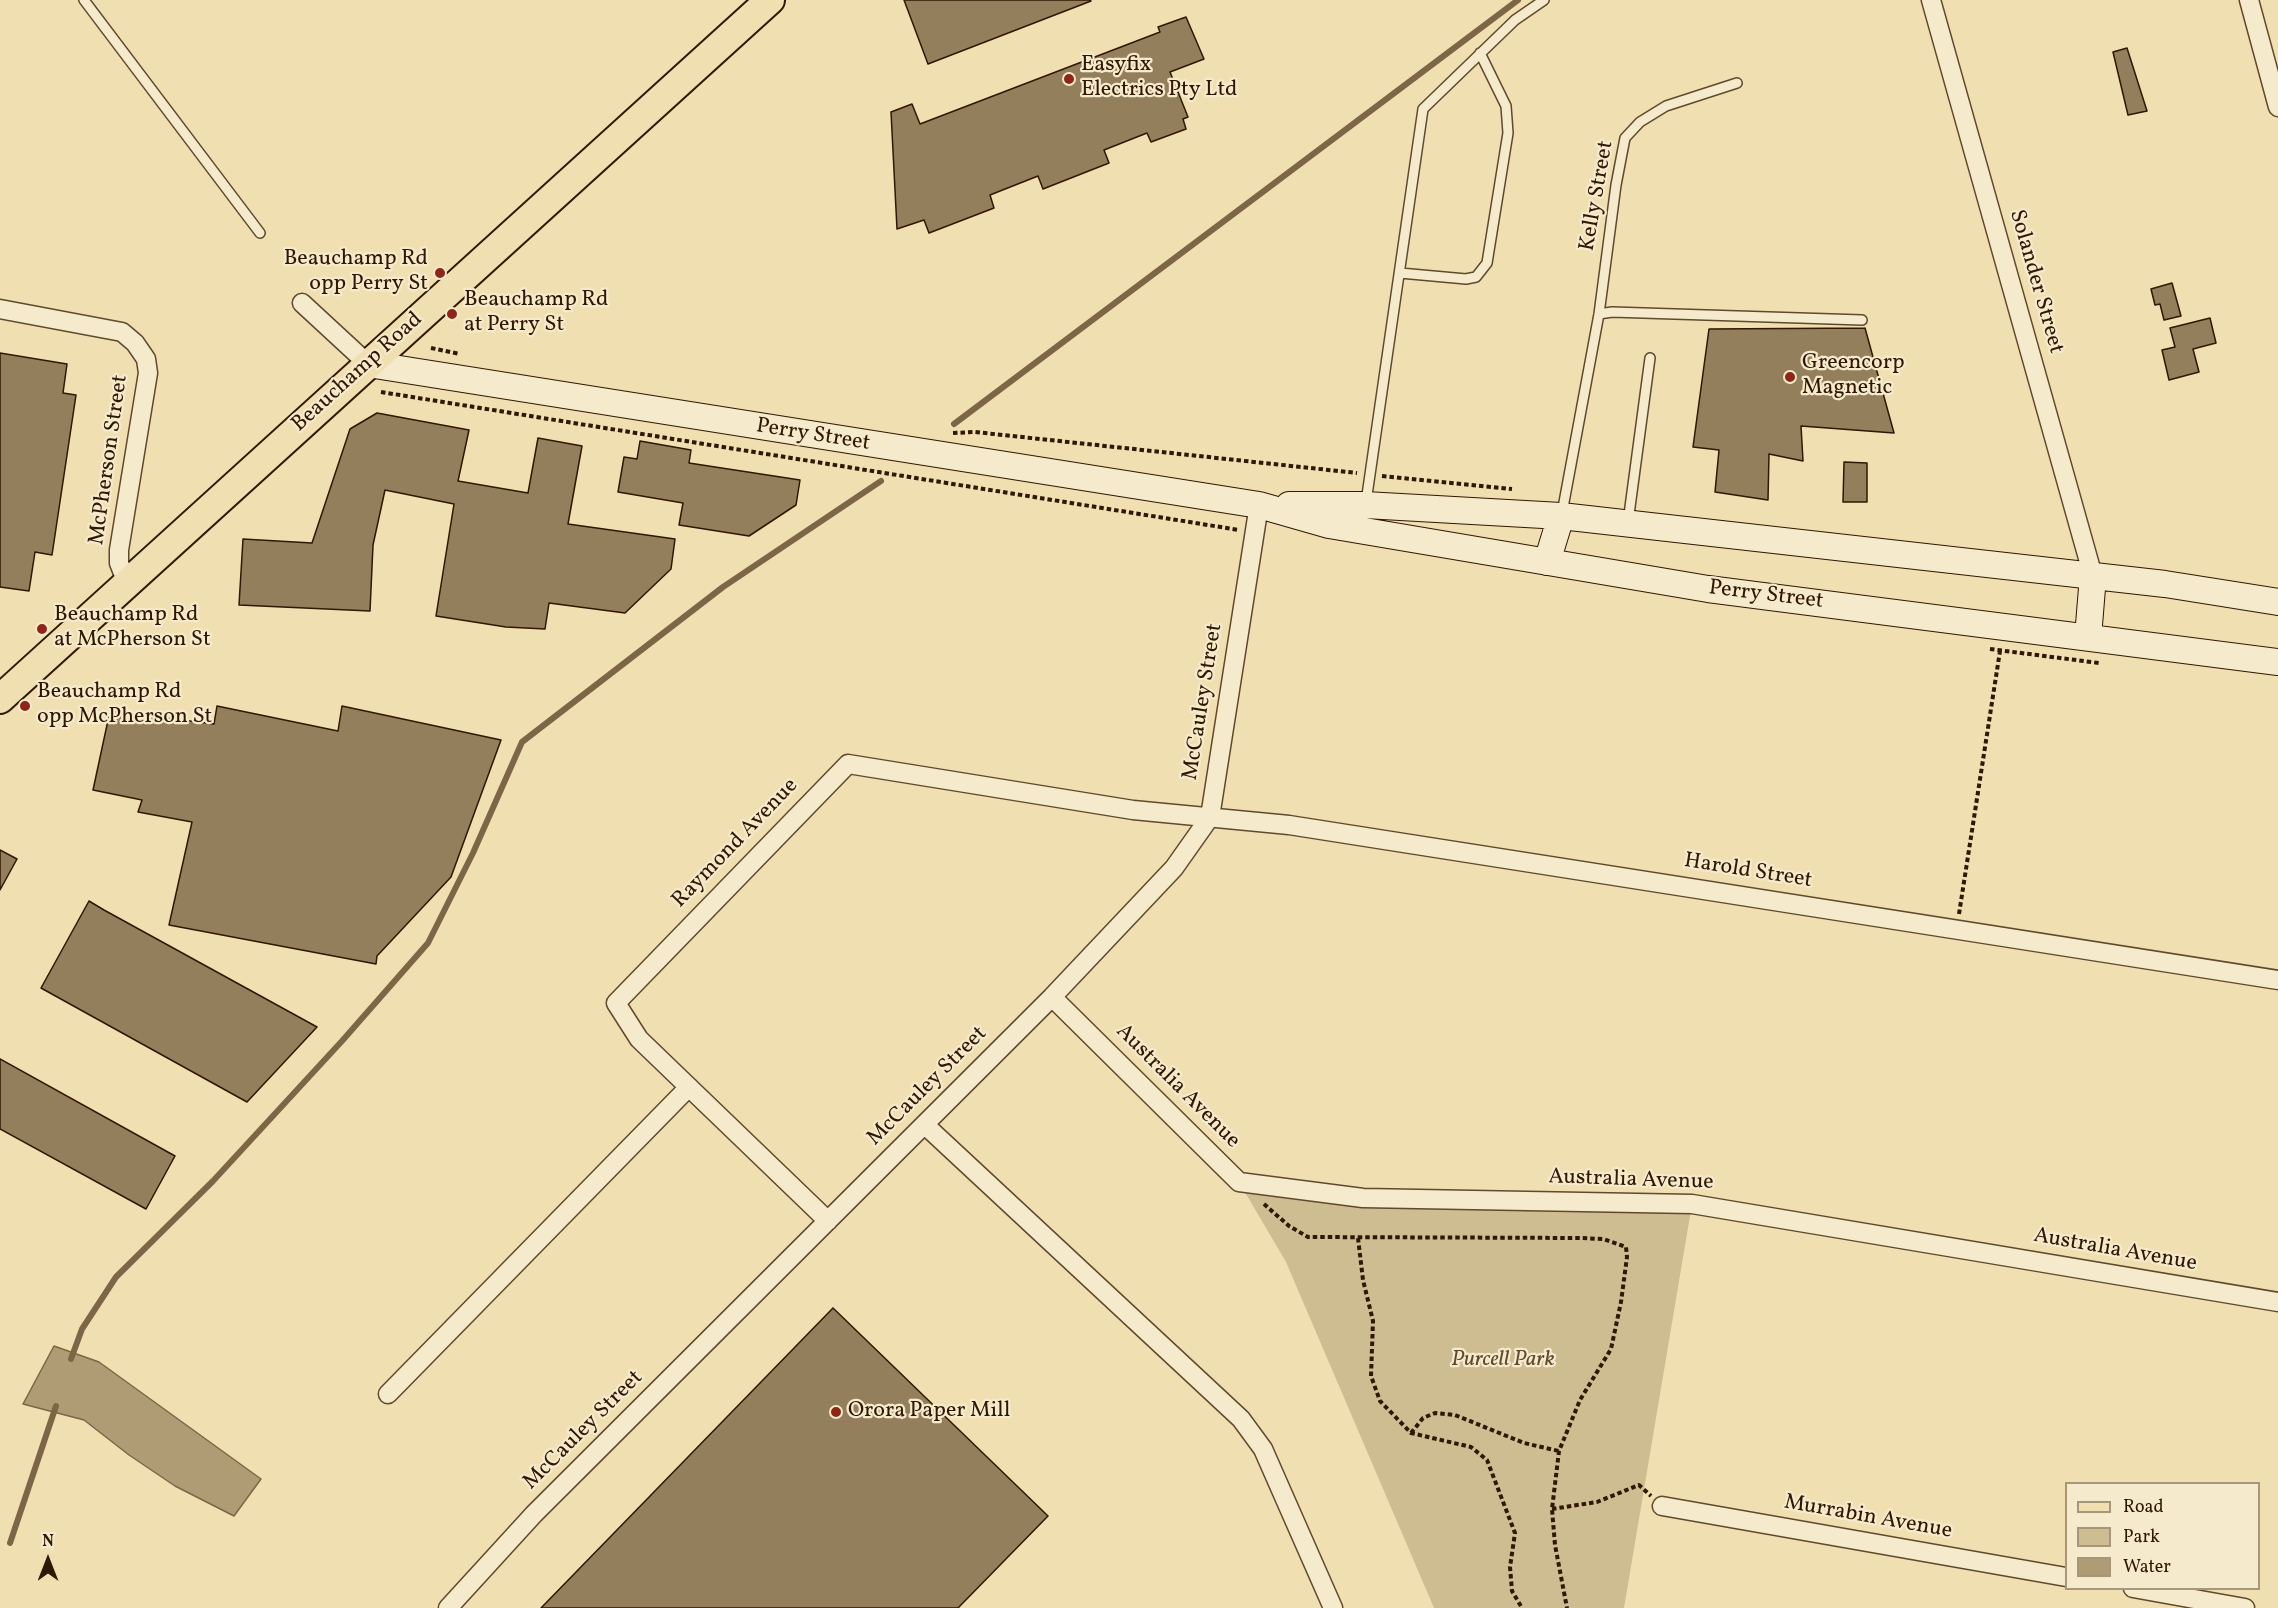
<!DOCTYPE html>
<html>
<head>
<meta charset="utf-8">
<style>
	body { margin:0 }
	#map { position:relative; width:2278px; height:1608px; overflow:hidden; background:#f0dfb0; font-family:Vollkorn,serif }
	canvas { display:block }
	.legend { position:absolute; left:2065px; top:1482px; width:195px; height:108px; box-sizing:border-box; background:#f5eacc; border:2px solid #a6967a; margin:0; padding:8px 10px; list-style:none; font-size:18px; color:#301700 }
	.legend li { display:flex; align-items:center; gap:12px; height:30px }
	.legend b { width:30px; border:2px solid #a6967a }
	.north { position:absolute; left:18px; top:1530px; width:60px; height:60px; -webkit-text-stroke:4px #f5eacc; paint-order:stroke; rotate:0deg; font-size:16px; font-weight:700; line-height:24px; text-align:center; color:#301700 }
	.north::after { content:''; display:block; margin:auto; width:21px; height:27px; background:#301700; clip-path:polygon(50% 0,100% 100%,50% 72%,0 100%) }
</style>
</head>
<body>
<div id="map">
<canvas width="2278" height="1608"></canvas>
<ul class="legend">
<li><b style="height:8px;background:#f0dfb0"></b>Road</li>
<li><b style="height:16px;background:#cfbd92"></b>Park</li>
<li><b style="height:16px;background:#af9b74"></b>Water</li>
</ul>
<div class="north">N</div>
</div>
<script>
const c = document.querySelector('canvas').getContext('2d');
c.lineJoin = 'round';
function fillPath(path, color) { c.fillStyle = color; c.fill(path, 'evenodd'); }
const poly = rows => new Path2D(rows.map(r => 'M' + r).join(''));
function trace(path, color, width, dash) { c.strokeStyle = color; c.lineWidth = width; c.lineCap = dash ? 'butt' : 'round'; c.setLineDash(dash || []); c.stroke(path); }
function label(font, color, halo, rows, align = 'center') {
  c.font = font + ' Vollkorn,serif'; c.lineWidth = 4.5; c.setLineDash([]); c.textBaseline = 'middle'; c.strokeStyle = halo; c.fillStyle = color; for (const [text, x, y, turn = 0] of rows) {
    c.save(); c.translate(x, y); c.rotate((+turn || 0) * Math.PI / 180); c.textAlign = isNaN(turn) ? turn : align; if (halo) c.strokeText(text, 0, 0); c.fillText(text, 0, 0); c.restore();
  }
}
const green = poly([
	[1239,1182,1363,1198,1692,1204,1624,1608,1434,1608,1286,1262]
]);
const water = poly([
	[54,1346,99,1362,261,1479,234,1516,175,1486,129,1455,84,1420,23,1404,54,1346]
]);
const stream = poly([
	[954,424,1518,0],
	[71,1359,82,1329,116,1277,213,1181,342,1041,428,943,473,853,522,742,723,587,881,481],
	[10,1543,56,1406]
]);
const building = poly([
	[904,0,1090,0,1091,1,928,64,904,0],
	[1186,17,1204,59,1170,72,1188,117,1183,119,1186,129,1151,142,1147,133,1104,150,1109,163,1043,189,1038,176,990,195,994,208,929,233,924,220,897,229,891,112,912,104,920,124,1160,32,1158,27,1186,17],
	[2127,48,2147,111,2128,115,2113,52,2127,48],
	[2172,283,2181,316,2164,320,2160,304,2155,305,2151,289,2172,283],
	[2210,318,2216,343,2193,349,2199,372,2169,380,2162,350,2175,347,2170,328,2210,318],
	[1865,328,1894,433,1801,426,1803,461,1769,454,1768,500,1715,492,1719,450,1693,447,1709,329,1865,328],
	[0,353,67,364,63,393,76,395,52,555,35,552,29,591,0,587,0,353],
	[377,413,469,430,458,481,528,493,538,438,582,446,568,524,675,539,671,569,625,613,549,603,545,629,506,627,436,616,454,504,385,490,373,545,370,611,239,605,243,539,312,543,350,429,377,413],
	[640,441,691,450,689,463,800,480,796,505,749,536,679,525,683,503,618,492,624,457,637,459,640,441],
	[1844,462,1867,463,1867,502,1843,502,1844,462],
	[217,706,338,731,342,706,501,740,451,877,377,956,376,964,169,925,192,822,138,812,142,800,93,790,110,711,214,724,217,706],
	[0,850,17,859,0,890,0,850],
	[89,901,104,910,317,1027,247,1102,41,988,89,901],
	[0,1059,175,1156,146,1209,0,1129,0,1059],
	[833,1308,1048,1516,958,1608,541,1608,833,1308]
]);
const path = poly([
	[431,348,460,354],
	[381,392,1239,530],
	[953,433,975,432,1357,473],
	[1382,476,1512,489],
	[1990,649,2099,663],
	[1959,914,2000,651],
	[1264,1204,1289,1226,1308,1237,1580,1238,1603,1239,1626,1247,1627,1257,1621,1302,1611,1349,1580,1400,1559,1451,1552,1509,1555,1545,1567,1608],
	[1358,1238,1363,1280,1373,1321,1371,1376,1380,1401,1411,1433,1471,1447,1487,1460,1515,1533,1510,1567,1512,1591,1522,1608],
	[1411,1433,1423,1418,1435,1413,1455,1415,1524,1443,1559,1451],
	[1552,1509,1597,1502,1639,1485,1651,1496]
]);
const lane = poly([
	[84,0,260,233],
	[1400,273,1466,279,1476,277,1487,263,1508,133,1506,106,1480,53],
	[1599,314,1612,312,1862,320],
	[1366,502,1423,109,1515,20,1544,0],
	[1562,513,1599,314,1616,185,1625,138,1640,122,1666,106,1737,83],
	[1628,522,1650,358]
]);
const street = poly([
	[1931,0,2093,576],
	[2249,0,2278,107],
	[302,303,368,364],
	[0,309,122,332,135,343,146,359,148,373,119,550,119,563,127,583],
	[1052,997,1239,1182,1363,1198,1692,1204,2278,1302],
	[925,1125,1241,1419,1263,1449,1333,1608],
	[828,1221,639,1039,616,1003,848,764,1133,810,1289,825,2278,980],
	[388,1394,689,1087],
	[1662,1506,2066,1577],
	[2133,1588,2245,1608],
	[448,1608,534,1514,1052,997,1174,868,1210,817,1259,505]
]);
const secondary = poly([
	[368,364,1259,505,1329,525,1708,589,2278,662],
	[1289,505,1365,505,1561,516,2165,584,2278,602],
	[1547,562,1561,516],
	[2088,637,2093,576]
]);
const primary = poly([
	[0,699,770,0]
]);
const markers = [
	[1069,79,6,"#8f2418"],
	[440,273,6,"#8f2418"],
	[452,314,6,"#8f2418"],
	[1790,377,6,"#8f2418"],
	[42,629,6,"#8f2418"],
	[25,706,6,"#8f2418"],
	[836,1412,6,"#8f2418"]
];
const poiNames = [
	["Easyfix",1081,66],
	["Electrics Pty Ltd",1081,91],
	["Beauchamp Rd",428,260,"right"],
	["opp Perry St",428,285,"right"],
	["Beauchamp Rd",464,301],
	["at Perry St",464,326],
	["Greencorp",1802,364],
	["Magnetic",1802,389],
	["Beauchamp Rd",54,616],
	["at McPherson St",54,641],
	["Beauchamp Rd",37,693],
	["opp McPherson St",37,718],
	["Orora Paper Mill",848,1412]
];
const streetNames = [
	["Kelly Street",1598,196,-80],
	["Solander Street",2035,282,74],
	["Beauchamp Road",358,373,-42],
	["Perry Street",813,436,9],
	["McPherson Street",110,460,-82],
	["Perry Street",1766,596,7],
	["McCauley Street",1204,702,-81],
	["Raymond Avenue",736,844,-46],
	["Harold Street",1748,872,9],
	["McCauley Street",928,1087,-45],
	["Australia Avenue",1177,1087,45],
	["Australia Avenue",1631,1181,2],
	["Australia Avenue",2115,1251,10],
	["McCauley Street",584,1431,-45],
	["Murrabin Avenue",1868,1518,10]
];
const parkNames = [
	["Purcell Park",1503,1361]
];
fillPath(green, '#cfbd92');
fillPath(water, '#af9b74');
trace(water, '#7c6646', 1.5);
trace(stream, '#7c6646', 6);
fillPath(building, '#947f5c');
trace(building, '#301700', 1.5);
trace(lane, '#60492c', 12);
trace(street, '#60492c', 21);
trace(secondary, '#301700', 28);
trace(primary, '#301700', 32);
trace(path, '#301700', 4, [4.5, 3]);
trace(lane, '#f5eacc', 9);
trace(street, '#f5eacc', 18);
trace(secondary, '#f5eacc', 26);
trace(primary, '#f0dfb0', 28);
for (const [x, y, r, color] of markers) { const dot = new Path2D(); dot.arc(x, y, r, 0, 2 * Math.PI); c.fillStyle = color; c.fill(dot); trace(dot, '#f5eacc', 2); }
label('22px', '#301700', '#f5eacc', poiNames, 'left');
label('22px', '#301700', '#f5eacc', streetNames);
label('italic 22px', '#60492c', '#f5eacc', parkNames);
</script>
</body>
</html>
